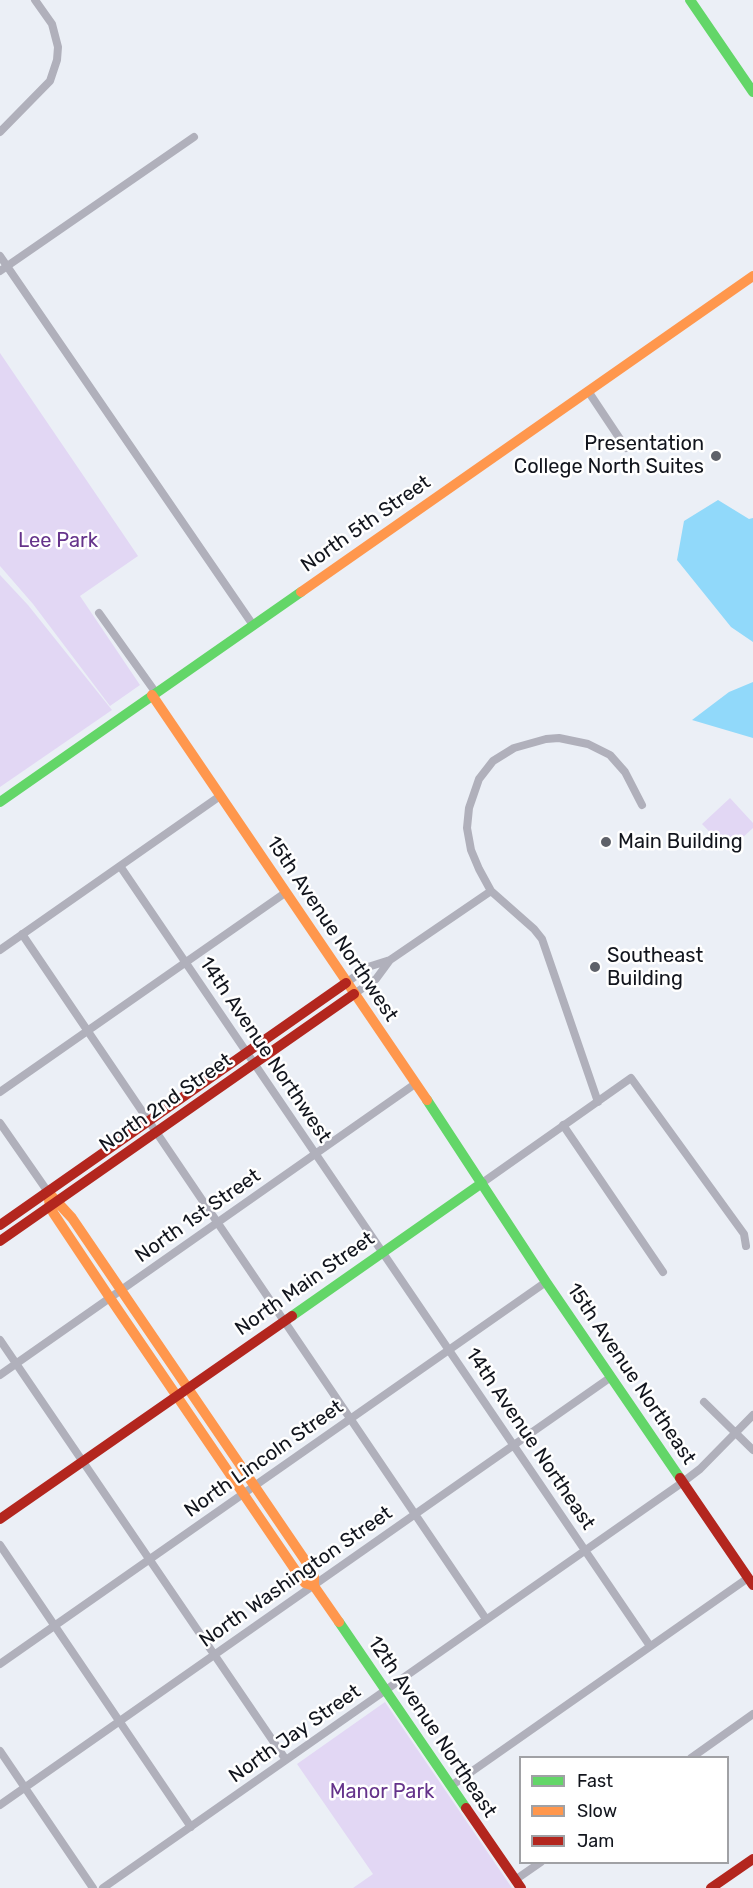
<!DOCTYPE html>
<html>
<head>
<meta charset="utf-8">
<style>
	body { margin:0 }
	#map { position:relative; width:753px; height:1888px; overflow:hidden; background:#ebeff6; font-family:Rubik,sans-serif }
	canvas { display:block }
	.legend { position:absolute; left:519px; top:1756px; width:210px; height:108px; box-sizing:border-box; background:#fff; border:2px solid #a0a1a5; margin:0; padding:8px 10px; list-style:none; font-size:18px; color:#12151d }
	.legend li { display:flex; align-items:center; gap:12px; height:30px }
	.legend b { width:30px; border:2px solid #a0a1a5 }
</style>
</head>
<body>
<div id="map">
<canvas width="753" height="1888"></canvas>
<ul class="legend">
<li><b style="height:8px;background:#63d668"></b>Fast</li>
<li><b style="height:8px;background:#ff974d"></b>Slow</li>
<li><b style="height:8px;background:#b3261e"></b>Jam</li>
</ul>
</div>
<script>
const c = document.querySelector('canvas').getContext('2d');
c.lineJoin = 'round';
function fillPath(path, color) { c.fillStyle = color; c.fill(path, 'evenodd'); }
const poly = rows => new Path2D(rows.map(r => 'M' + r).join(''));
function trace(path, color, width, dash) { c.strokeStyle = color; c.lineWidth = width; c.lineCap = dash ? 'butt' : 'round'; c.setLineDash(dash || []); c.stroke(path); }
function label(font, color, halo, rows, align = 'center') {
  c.font = font + ' Rubik,sans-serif'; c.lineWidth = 5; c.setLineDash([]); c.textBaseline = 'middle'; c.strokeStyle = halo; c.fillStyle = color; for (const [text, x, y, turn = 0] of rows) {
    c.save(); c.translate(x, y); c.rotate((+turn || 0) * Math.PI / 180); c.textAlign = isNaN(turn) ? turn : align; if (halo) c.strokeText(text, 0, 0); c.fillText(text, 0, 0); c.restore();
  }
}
const green = poly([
	[0,353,138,556,80,596,140,685,110,706,33,604,0,566],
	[0,575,28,605,112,710,0,787],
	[730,798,753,823,753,828,728,851,702,824],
	[385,1702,512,1888,353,1888,373,1874,297,1764]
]);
const water = poly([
	[718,500,749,519,753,518,753,642,731,627,677,560,684,521],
	[753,682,753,738,692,720,729,692]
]);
const street = poly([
	[0,132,50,81,57,60,58,47,52,24,35,0],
	[0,256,253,625],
	[0,271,194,137],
	[588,391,626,448],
	[99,613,156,693],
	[120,866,650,1646],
	[22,934,486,1619],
	[0,950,220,796],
	[346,983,368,967,390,960,491,891],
	[354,994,376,979,390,960],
	[0,1092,285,893],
	[598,1102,542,939,534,929,491,891,479,869,471,850,467,828,469,808,479,779,493,761,514,748,546,739,559,738,588,744,610,755,625,772,642,805],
	[0,1123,48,1192],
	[563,1125,663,1272],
	[482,1183,631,1078,744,1234,746,1246],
	[0,1340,286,1760],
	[0,1375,415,1084],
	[704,1402,753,1450],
	[0,1545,191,1827],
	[0,1664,546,1282],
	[0,1751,93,1888],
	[691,1758,753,1714],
	[451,1786,748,1578],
	[0,1805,611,1377],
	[515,1880,541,1862],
	[103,1888,683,1482,700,1469,753,1415]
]);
const fast = poly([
	[690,0,753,92],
	[0,802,301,592],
	[427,1100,546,1282,680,1478],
	[292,1316,482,1183],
	[339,1622,466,1808]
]);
const slow = poly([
	[301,592,753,276],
	[152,695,427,1100],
	[48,1192,50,1207,54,1214,110,1298,300,1577,305,1583,314,1586,339,1622],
	[48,1192,72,1218,311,1569,314,1577,314,1586]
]);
const jam = poly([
	[0,1225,346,983],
	[0,1241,354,994],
	[680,1478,753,1585],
	[0,1519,292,1316],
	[466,1808,521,1888],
	[711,1888,753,1859]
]);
const markers = [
	[716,456,6,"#5e6169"],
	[606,842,6,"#5e6169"],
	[595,967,6,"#5e6169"]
];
const poiNames = [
	["Presentation",704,444,"right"],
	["College North Suites",704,467,"right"],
	["Main Building",618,842],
	["Southeast",607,956],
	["Building",607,979]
];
const streetNames = [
	["North 5th Street",366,524,-35],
	["15th Avenue Northwest",332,929,56],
	["14th Avenue Northwest",265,1050,56],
	["North 2nd Street",166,1103,-35],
	["North 1st Street",198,1216,-35],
	["North Main Street",305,1284,-35],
	["15th Avenue Northeast",631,1374,56],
	["14th Avenue Northeast",530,1439,56],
	["North Lincoln Street",264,1459,-35],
	["North Washington Street",296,1577,-35],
	["12th Avenue Northeast",432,1727,56],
	["North Jay Street",295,1734,-35]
];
const parkNames = [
	["Lee Park",58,541],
	["Manor Park",382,1792]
];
fillPath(green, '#e2d7f4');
fillPath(water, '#91d9fa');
trace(street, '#b0b0bb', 8);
trace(fast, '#63d668', 10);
trace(slow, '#ff974d', 10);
trace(jam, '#b3261e', 10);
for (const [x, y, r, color] of markers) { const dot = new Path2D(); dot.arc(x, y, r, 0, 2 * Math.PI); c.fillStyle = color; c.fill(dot); trace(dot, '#fff', 2); }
label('20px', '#12151d', '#fff', poiNames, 'left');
label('20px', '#12151d', '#fff', streetNames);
label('20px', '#65338b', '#fff', parkNames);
</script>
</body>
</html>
